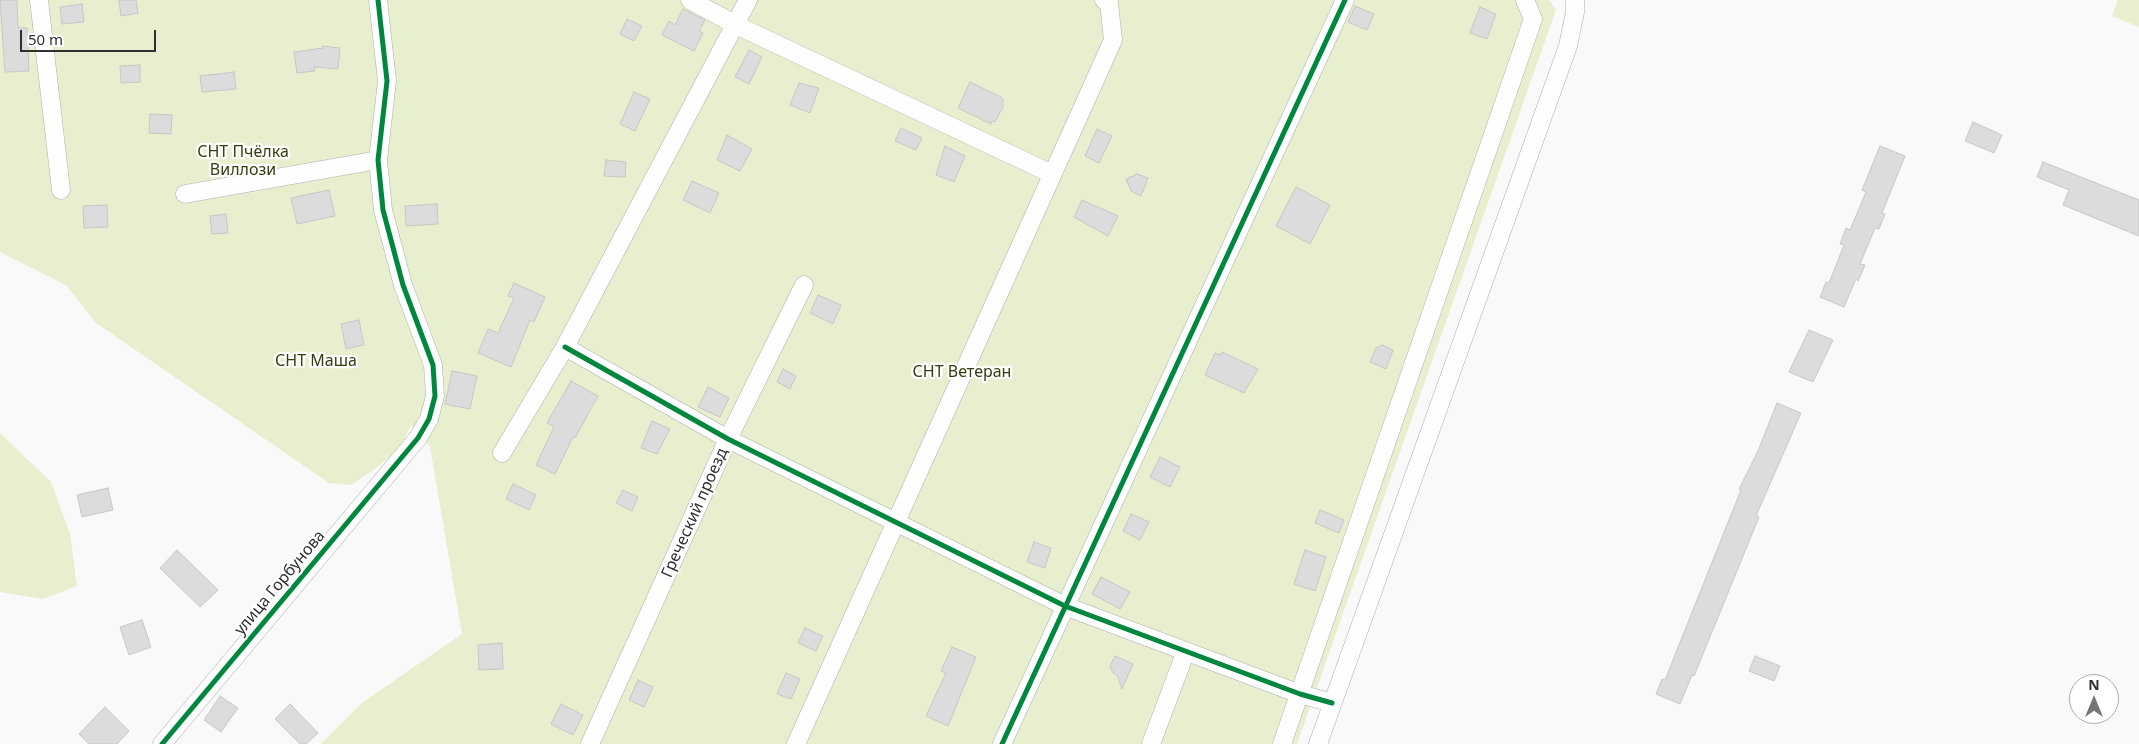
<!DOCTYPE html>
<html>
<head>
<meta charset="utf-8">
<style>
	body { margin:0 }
	#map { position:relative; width:2139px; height:744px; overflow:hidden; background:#f9f9f9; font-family:"Noto Sans",sans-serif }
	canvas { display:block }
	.north { position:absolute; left:2069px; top:674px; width:50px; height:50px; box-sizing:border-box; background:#fff; border:1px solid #acacad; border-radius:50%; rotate:0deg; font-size:14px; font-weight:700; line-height:20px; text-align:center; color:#303031 }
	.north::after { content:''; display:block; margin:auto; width:18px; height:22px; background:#767677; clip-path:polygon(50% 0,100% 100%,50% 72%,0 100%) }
	.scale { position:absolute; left:20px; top:30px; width:136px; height:22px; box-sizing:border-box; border:2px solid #303031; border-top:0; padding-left:6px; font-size:15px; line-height:18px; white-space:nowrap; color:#303031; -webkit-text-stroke:4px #fff; paint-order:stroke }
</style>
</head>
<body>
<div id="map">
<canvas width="2139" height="744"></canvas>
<div class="north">N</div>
<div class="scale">50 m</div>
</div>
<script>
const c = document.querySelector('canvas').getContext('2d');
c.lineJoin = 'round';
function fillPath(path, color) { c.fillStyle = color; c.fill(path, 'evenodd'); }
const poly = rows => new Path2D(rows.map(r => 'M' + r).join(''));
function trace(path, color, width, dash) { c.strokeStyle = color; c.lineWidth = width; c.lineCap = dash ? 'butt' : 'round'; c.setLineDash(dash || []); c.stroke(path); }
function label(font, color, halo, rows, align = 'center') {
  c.font = font + ' "Noto Sans",sans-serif'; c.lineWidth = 4.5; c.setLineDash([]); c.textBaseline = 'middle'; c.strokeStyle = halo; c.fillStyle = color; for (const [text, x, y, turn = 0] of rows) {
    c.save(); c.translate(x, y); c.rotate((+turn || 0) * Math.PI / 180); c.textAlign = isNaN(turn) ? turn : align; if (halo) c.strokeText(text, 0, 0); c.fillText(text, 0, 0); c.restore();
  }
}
const green = poly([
	[0,0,1549,0,1556,10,1297,744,321,744,363,702,462,634,430,447,411,425,401,447,375,469,351,485,329,483,96,323,66,285,0,252],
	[2118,0,2139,0,2139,27,2112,16],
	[0,433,51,482,70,534,77,586,43,599,0,592]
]);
const building = poly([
	[0,0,17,0,18,28,27,28,29,71,5,72,0,0],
	[119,0,136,0,138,13,121,16,119,0],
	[82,4,84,22,62,24,60,7,82,4],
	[1355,6,1374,14,1367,30,1348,22,1355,6],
	[1480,7,1496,14,1487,39,1470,33,1480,7],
	[683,9,705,20,699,31,703,33,694,51,662,35,669,21,675,25,683,9],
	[627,19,642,26,634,41,620,34,627,19],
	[323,46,340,48,338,69,314,67,315,71,297,73,294,52,323,48,323,46],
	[749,50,762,57,749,84,735,77,749,50],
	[140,65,140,82,121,83,120,66,140,65],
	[234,72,236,89,202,92,200,76,234,72],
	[970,82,1001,97,1003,100,1003,107,995,122,992,121,991,124,958,108,970,82],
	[799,83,819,88,810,113,790,105,799,83],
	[634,92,650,99,635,131,620,124,634,92],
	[150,114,172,115,171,134,149,133,150,114],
	[1973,122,2002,135,1994,153,1965,141,1973,122],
	[901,128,922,138,916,150,895,141,901,128],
	[1097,129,1112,136,1099,163,1085,156,1097,129],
	[727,135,752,149,740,171,717,160,727,135],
	[945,146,965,156,954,182,936,175,945,146],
	[1880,146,1905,156,1882,213,1885,214,1879,229,1875,228,1860,264,1865,265,1858,281,1856,279,1844,307,1820,297,1826,282,1829,283,1844,245,1840,244,1846,228,1850,230,1866,192,1862,190,1880,146],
	[606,160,626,162,625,177,604,176,606,160],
	[2043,162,2139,200,2139,236,2063,205,2069,190,2037,177,2043,162],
	[1137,174,1148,178,1141,196,1131,191,1126,179,1137,174],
	[692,181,719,193,710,213,683,200,692,181],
	[1296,187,1330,205,1310,244,1276,226,1296,187],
	[329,190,335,216,297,224,291,198,329,190],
	[1082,200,1118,216,1108,236,1074,217,1082,200],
	[437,204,438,224,406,226,405,206,437,204],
	[107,205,108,227,84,228,83,206,107,205],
	[226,214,228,233,212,234,210,216,226,214],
	[514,283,545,297,534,322,530,320,511,367,478,353,488,329,498,333,514,298,508,296,514,283],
	[818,295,841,305,833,324,810,313,818,295],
	[359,320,364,345,346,349,341,324,359,320],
	[1809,330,1833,340,1813,382,1789,372,1809,330],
	[1382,345,1393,350,1386,369,1370,362,1376,348,1382,345],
	[1222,352,1258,369,1244,393,1205,375,1215,353,1220,355,1222,352],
	[783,369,796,376,790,389,777,382,783,369],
	[452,371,477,376,470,409,445,404,452,371],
	[571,381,598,396,575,438,573,437,555,474,536,465,554,427,547,423,571,381],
	[708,387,729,398,720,417,698,407,708,387],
	[1777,403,1801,413,1756,516,1759,517,1694,676,1692,675,1680,704,1656,694,1662,679,1665,680,1741,490,1739,489,1758,451,1777,403],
	[652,421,670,429,657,454,641,448,652,421],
	[1160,457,1180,467,1170,487,1150,477,1160,457],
	[513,484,536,495,529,510,506,499,513,484],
	[108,488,113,510,82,517,77,495,108,488],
	[623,490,638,497,632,511,616,503,623,490],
	[1320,510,1344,520,1339,533,1315,523,1320,510],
	[1131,514,1149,522,1140,540,1123,531,1131,514],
	[1034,542,1051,548,1045,568,1027,562,1034,542],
	[177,550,218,590,200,607,160,568,177,550],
	[1305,550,1326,557,1315,591,1294,584,1305,550],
	[1101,577,1130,592,1120,609,1092,594,1101,577],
	[142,620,151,647,129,655,120,627,142,620],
	[805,628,823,636,816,651,798,643,805,628],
	[502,643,503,669,479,670,478,645,502,643],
	[952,647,976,657,948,726,926,716,946,673,941,671,952,647],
	[1115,656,1133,664,1122,689,1117,675,1113,673,1110,666,1115,656],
	[1755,656,1780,666,1774,681,1749,671,1755,656],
	[786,673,800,679,791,699,777,694,786,673],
	[638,680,653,687,644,707,629,700,638,680],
	[220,696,238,708,221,732,204,720,220,696],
	[290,704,318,733,306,744,300,744,275,719,290,704],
	[561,704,583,715,573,735,551,724,561,704],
	[105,707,129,731,117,744,89,744,79,734,105,707]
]);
const street = poly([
	[39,0,61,190],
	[690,0,736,25,1052,174],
	[185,194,378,160],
	[565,347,728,439,1065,606,1300,694,1332,703],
	[502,453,565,347,748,0],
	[162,744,418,438,429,419,435,396,433,365,403,285,383,210,378,160,387,81,378,0],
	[590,744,728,439,804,285],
	[796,744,1113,40,1109,3,1104,0],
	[1002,744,1345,0],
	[1151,744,1186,651],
	[1282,744,1533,19,1525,0],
	[1318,744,1568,46,1575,12,1575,0]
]);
const cycleway = poly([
	[565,347,728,439,1065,606,1300,694,1332,703],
	[162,744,418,438,429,419,435,396,433,365,403,285,383,210,378,160,387,81,378,0],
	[1002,744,1345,0]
]);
const parkNames = [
	["СНТ Пчёлка",243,152],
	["Виллози",243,170],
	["СНТ Маша",316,361],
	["СНТ Ветеран",962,372]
];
const streetNames = [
	["Греческий проезд",695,513,-66],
	["улица Горбунова",280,583,-50]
];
fillPath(green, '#e8efce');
fillPath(building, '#dcdcdc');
trace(building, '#c7c7c7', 1);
trace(street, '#aeaeae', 19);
trace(street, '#fefefe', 18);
trace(cycleway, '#00873e', 5);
label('16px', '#363d0e', '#fff', parkNames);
label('16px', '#303031', '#fff', streetNames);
</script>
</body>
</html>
